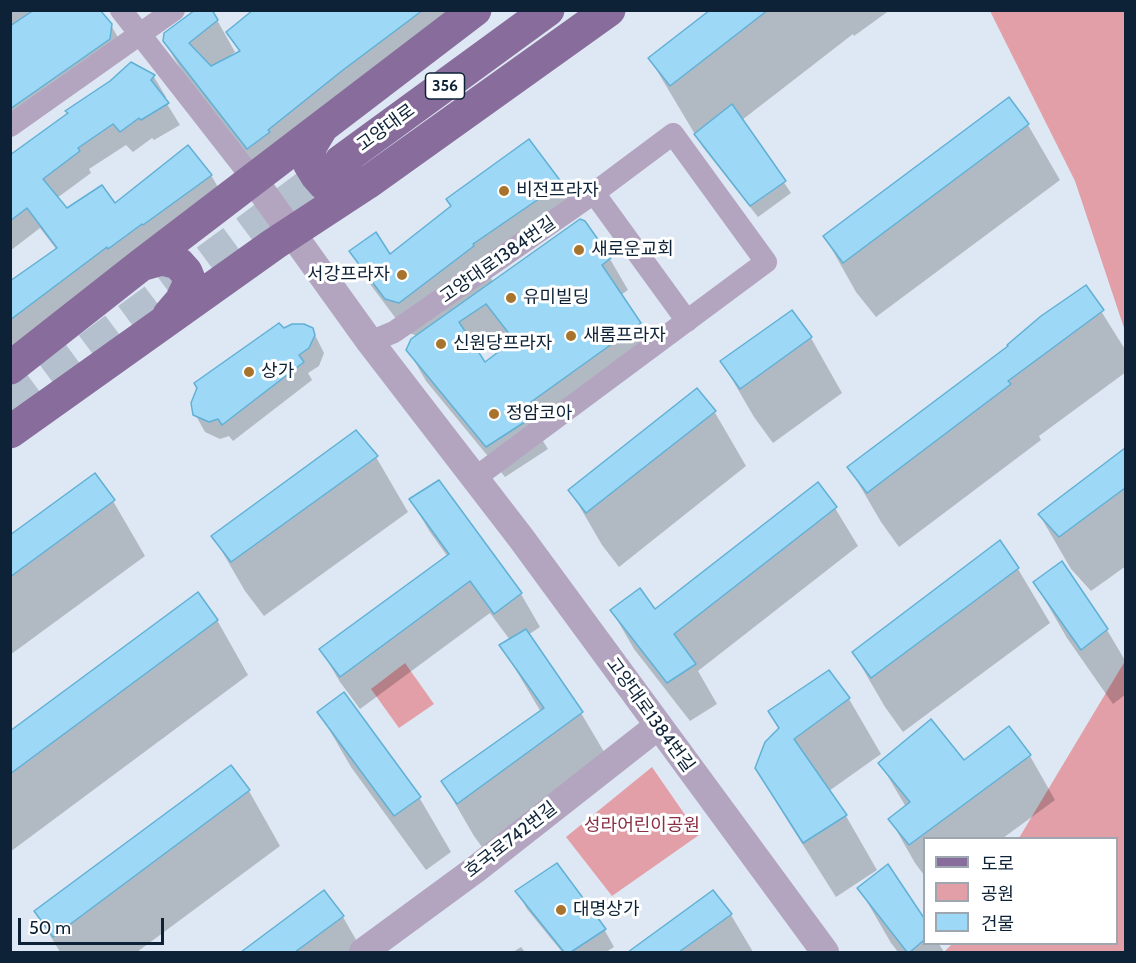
<!DOCTYPE html>
<html>
<head>
<meta charset="utf-8">
<style>
	body { margin:0 }
	#map { position:relative; width:1136px; height:963px; overflow:hidden; background:#dee8f4; font-family:Cabin,"Noto Sans KR",sans-serif }
	canvas { display:block }
	.frame { position:absolute; inset:0; border:12px solid #0d2237; pointer-events:none }
	.legend { position:absolute; left:923px; top:837px; width:195px; height:108px; box-sizing:border-box; background:#fff; border:2px solid #9ea7af; margin:0; padding:8px 10px; list-style:none; font-size:18px; color:#0d2237 }
	.legend li { display:flex; align-items:center; gap:12px; height:30px }
	.legend b { width:30px; border:2px solid #9ea7af }
	.scale { position:absolute; left:18px; top:918px; width:146px; height:27px; box-sizing:border-box; border:3px solid #0d2237; border-top:0; padding-left:8px; font-size:18px; line-height:21px; white-space:nowrap; color:#0d2237; -webkit-text-stroke:4px #fff; paint-order:stroke }
</style>
</head>
<body>
<div id="map">
<canvas width="1136" height="963"></canvas>
<div class="frame"></div>
<ul class="legend">
<li><b style="height:8px;background:#886c9b"></b>도로</li>
<li><b style="height:16px;background:#e29fa8"></b>공원</li>
<li><b style="height:16px;background:#9dd8f6"></b>건물</li>
</ul>
<div class="scale">50 m</div>
</div>
<script>
const c = document.querySelector('canvas').getContext('2d');
c.lineJoin = 'round';
function fillPath(path, color) { c.fillStyle = color; c.fill(path, 'evenodd'); }
const poly = rows => new Path2D(rows.map(r => 'M' + r).join(''));
function trace(path, color, width, dash) { c.strokeStyle = color; c.lineWidth = width; c.lineCap = dash ? 'butt' : 'round'; c.setLineDash(dash || []); c.stroke(path); }
function label(font, color, halo, rows, align = 'center') {
  c.font = font + ' Cabin,"Noto Sans KR",sans-serif'; c.lineWidth = 6; c.setLineDash([]); c.textBaseline = 'middle'; c.strokeStyle = halo; c.fillStyle = color; for (const [text, x, y, turn = 0] of rows) {
    c.save(); c.translate(x, y); c.rotate((+turn || 0) * Math.PI / 180); c.textAlign = isNaN(turn) ? turn : align; if (halo) c.strokeText(text, 0, 0); c.fillText(text, 0, 0); c.restore();
  }
}
const green = poly([
	[990,11,1125,11,1125,331,1075,181],
	[1125,661,1125,952,944,952,952,944,1116,944,1116,838,1019,838],
	[405,663,434,704,399,728,371,689],
	[652,767,699,835,612,896,566,837]
]);
const shadow = poly([
	[10,10,98,10,111,25,121,43,10,134],
	[255,10,481,10,266,180,183,73,164,41,217,20,235,52,228,57,240,53,228,32],
	[712,10,890,10,854,36,853,34,742,120,791,193,758,217,702,146,650,59],
	[132,64,154,77,166,97,164,99,180,125,154,140,152,138,133,152,126,145,89,169,91,173,57,198,67,210,115,205,211,175,223,196,10,351,10,282,57,250,40,228,10,251,10,158],
	[1009,99,1028,125,1060,180,876,317,856,292,825,237],
	[561,183,580,216,491,278,493,282,610,259,628,290,621,295,658,355,541,438,548,449,505,477,426,381,408,350,418,336,406,332,370,284,351,251,389,256],
	[505,334,512,343,485,364,477,353],
	[1086,287,1126,351,1126,372,1039,436,1041,440,899,547,881,522,849,467],
	[312,329,324,353,319,366,308,373,312,380,233,441,229,436,220,439,205,432,195,414,283,330],
	[811,338,842,393,773,443,754,417,722,362],
	[714,411,746,466,619,567,602,545,570,490],
	[1126,450,1126,566,1091,591,1071,569,1039,514],
	[376,457,408,512,264,616,245,591,213,536],
	[411,500,521,594,540,627,528,635,581,713,613,767,490,858,474,836,442,781,541,712,501,645,510,640,490,613,360,709,340,682,321,650,448,557,430,532],
	[113,501,145,556,10,655,10,537],
	[835,508,858,546,698,671,717,704,690,721,634,649,612,611,655,611],
	[1018,569,1050,623,903,732,885,707,853,652],
	[1035,583,1107,630,1126,662,1126,694,1113,704,1067,638],
	[217,620,248,675,10,852,10,733],
	[829,672,849,699,881,754,829,791,846,816,877,870,836,897,789,823,757,768,780,728],
	[319,712,419,797,451,852,426,870,351,767],
	[1030,756,1055,800,1003,838,924,838,924,875,915,863,890,819,906,807,880,763,964,762],
	[249,791,280,846,137,952,60,952,36,912],
	[888,866,924,920,924,944,939,944,944,952,898,952,891,943,859,888],
	[517,891,604,929,614,947,606,952,562,952,527,909],
	[324,892,343,917,363,952,243,952],
	[712,892,731,915,753,952,630,952],
	[521,947,525,952,513,952]
]);
const building = poly([
	[34,10,100,10,112,24,110,39,10,109,10,26,34,10],
	[195,10,212,10,218,20,189,43,211,66,240,51,226,32,253,10,423,10,343,70,268,130,270,132,247,149,163,41,164,33,195,10],
	[710,10,768,10,670,86,648,58,710,10],
	[131,62,155,75,151,80,169,103,141,120,139,118,120,132,113,124,78,148,80,151,43,179,67,208,102,185,115,203,188,145,212,175,143,225,142,224,108,249,107,247,10,320,10,281,57,248,27,208,10,221,10,155,68,113,65,111,110,81,131,62],
	[1009,97,1029,124,843,263,823,236,1009,97],
	[732,104,786,181,750,206,694,134,732,104],
	[529,139,562,183,473,244,474,246,399,303,385,299,349,251,376,232,390,254,451,206,446,199,529,139],
	[580,219,585,221,611,258,602,265,641,323,524,407,531,418,486,447,406,350,411,339,580,219],
	[486,304,514,340,485,362,459,322,486,304],
	[1086,285,1104,310,1008,381,1011,384,867,493,847,467,1008,346,1007,345,1041,316,1086,285],
	[792,310,812,337,740,389,720,361,792,310],
	[279,323,284,328,292,324,304,324,313,328,315,335,309,348,299,355,304,362,222,425,218,419,209,422,193,415,191,403,197,388,194,383,279,323],
	[697,388,716,411,586,513,568,490,697,388],
	[356,430,378,456,231,562,211,536,356,430],
	[1125,448,1125,488,1059,537,1038,514,1125,448],
	[95,473,115,500,10,577,10,535,95,473],
	[439,480,522,593,494,614,470,581,340,677,319,649,449,554,409,499,439,480],
	[818,482,837,507,674,634,696,664,667,683,610,610,640,588,655,609,818,482],
	[1000,540,1019,568,871,678,852,652,1000,540],
	[1062,561,1108,629,1081,650,1033,582,1062,561],
	[198,592,218,620,10,774,10,731,198,592],
	[526,629,583,712,457,804,441,781,544,708,499,645,526,629],
	[829,670,850,698,794,739,847,815,803,843,755,768,765,742,779,728,768,711,829,670],
	[344,692,421,797,394,816,317,712,344,692],
	[931,719,964,760,1009,726,1031,755,909,845,888,819,910,802,878,763,931,719],
	[231,765,250,790,53,937,34,911,231,765],
	[557,863,606,929,571,952,564,952,515,891,557,863],
	[888,864,924,918,924,940,910,952,907,952,857,888,888,864],
	[324,890,344,916,295,952,241,952,324,890],
	[713,890,732,914,679,952,628,952,713,890]
]);
const primaryTunnel = poly([
	[10,407,341,161]
]);
const minor = poly([
	[121,10,253,179],
	[10,126,174,10],
	[594,193,687,321],
	[370,342,394,332,594,193,673,134,766,262,475,478]
]);
const tertiary = poly([
	[253,179,370,342,521,538,825,952],
	[363,952,476,869,658,726]
]);
const primary = poly([
	[322,127,310,147,309,163,317,176,324,184,367,183],
	[341,161,548,10],
	[141,265,162,259,178,263,186,272,190,282,181,301,169,315],
	[10,368,141,265,475,10],
	[10,432,274,244,367,183,609,10]
]);
const markers = [
	[504,191,6,"#a8742d"],
	[579,250,6,"#a8742d"],
	[402,275,6,"#a8742d"],
	[511,298,6,"#a8742d"],
	[571,336,6,"#a8742d"],
	[441,344,6,"#a8742d"],
	[249,372,6,"#a8742d"],
	[494,414,6,"#a8742d"],
	[561,910,6,"#a8742d"]
];
const shields = [
	[445,86,39]
];
const shieldNames = [
	["356",445,86]
];
const streetNames = [
	["고양대로",386,128,-36],
	["고양대로1384번길",498,260,-35],
	["고양대로1384번길",650,715,54],
	["호국로742번길",511,840,-38]
];
const poiNames = [
	["비전프라자",516,191],
	["새로운교회",591,250],
	["서강프라자",390,275,"right"],
	["유미빌딩",523,298],
	["새롬프라자",583,336],
	["신원당프라자",453,344],
	["상가",261,372],
	["정암코아",506,414],
	["대명상가",573,910]
];
const parkNames = [
	["성라어린이공원",642,826]
];
fillPath(green, '#e29fa8');
fillPath(shadow, '#0003');
fillPath(building, '#9dd8f6');
trace(building, '#60b0d6', 1.5);
trace(primaryTunnel, '#b4c0ce', 33, [33, 16]);
trace(minor, '#b3a4bf', 22);
trace(tertiary, '#b3a4bf', 28);
trace(primary, '#886c9b', 33);
for (const [x, y, r, color] of markers) { const dot = new Path2D(); dot.arc(x, y, r, 0, 2 * Math.PI); c.fillStyle = color; c.fill(dot); trace(dot, '#fff', 2); }
for (const [x, y, w] of shields) { const box = new Path2D(); box.roundRect(x - w / 2, y - 13, w, 26, 4.5); c.fillStyle = '#fff'; c.fill(box); trace(box, '#0d2237', 1.5); }
label('bold 16px', '#0d2237', null, shieldNames);
label('18px', '#0d2237', '#fff', streetNames);
label('18px', '#0d2237', '#fff', poiNames, 'left');
label('18px', '#893043', '#fff', parkNames);
</script>
</body>
</html>
